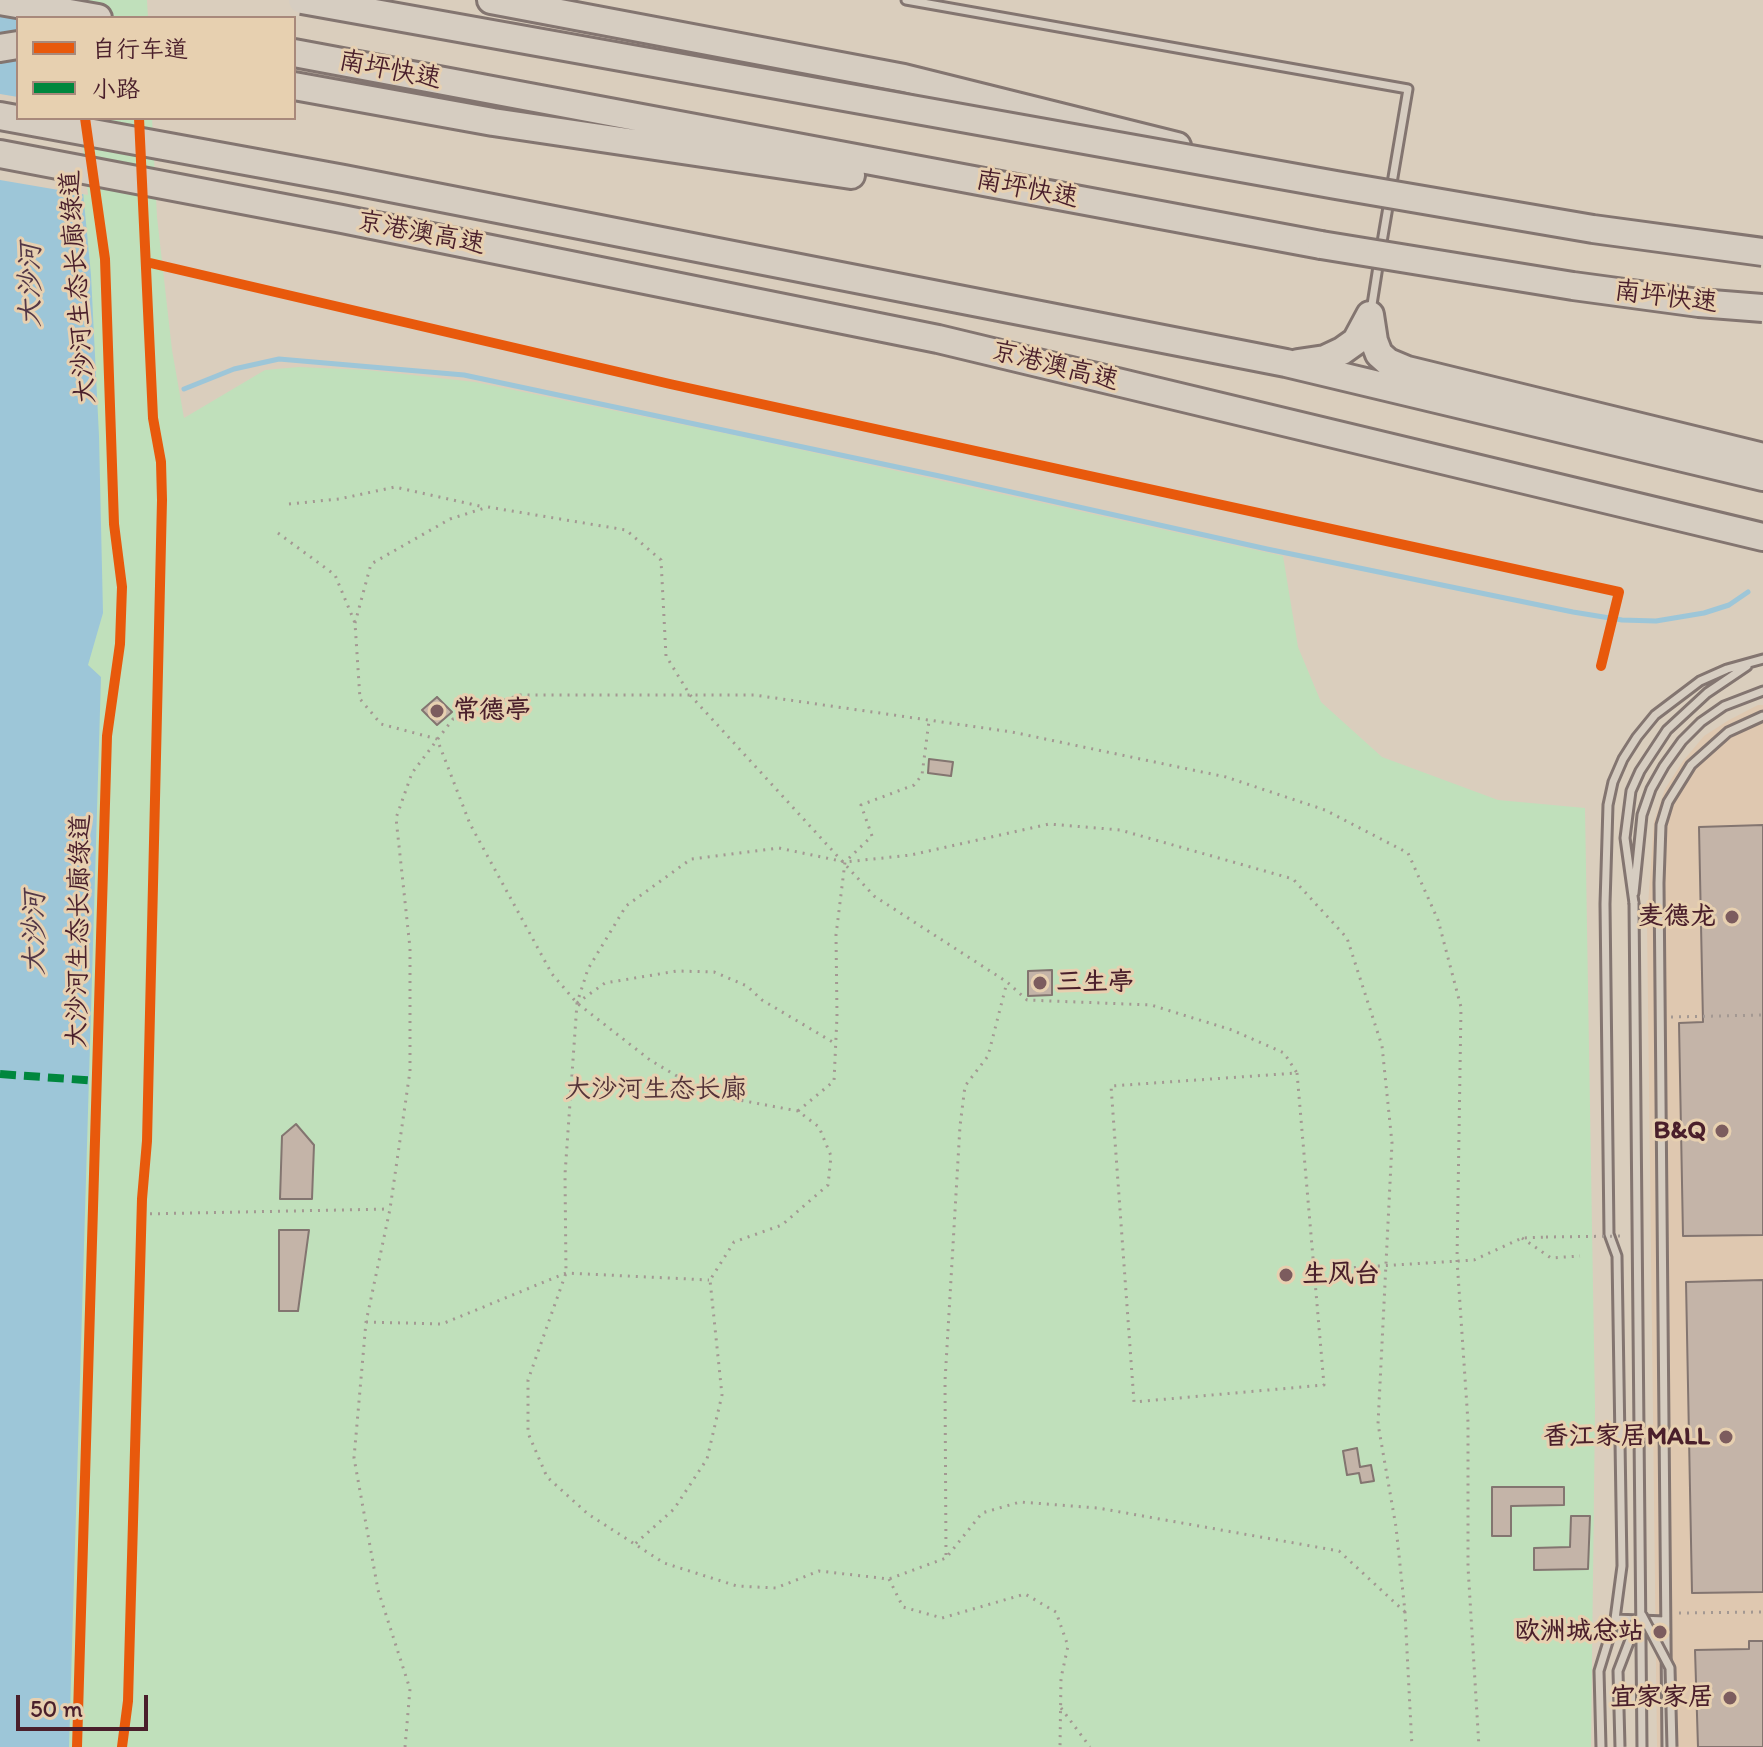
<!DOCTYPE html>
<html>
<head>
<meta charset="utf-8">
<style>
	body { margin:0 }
	#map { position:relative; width:1763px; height:1747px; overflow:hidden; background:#dacebd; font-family:Itim,"LXGW WenKai TC",sans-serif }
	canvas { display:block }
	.legend { position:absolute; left:16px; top:16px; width:280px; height:104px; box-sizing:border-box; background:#e7d0b0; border:2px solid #a8897b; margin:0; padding:10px 14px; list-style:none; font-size:24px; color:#4a1f2b }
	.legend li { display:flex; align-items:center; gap:16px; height:40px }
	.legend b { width:40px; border:2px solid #a8897b }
	.scale { position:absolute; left:16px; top:1695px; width:132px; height:36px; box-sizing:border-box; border:4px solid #4a1f2b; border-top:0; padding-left:10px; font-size:24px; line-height:28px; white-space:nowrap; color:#4a1f2b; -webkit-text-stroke:6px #e7d0b0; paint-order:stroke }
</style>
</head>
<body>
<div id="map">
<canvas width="1763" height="1747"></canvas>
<ul class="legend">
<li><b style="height:10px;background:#e8590c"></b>自行车道</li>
<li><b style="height:10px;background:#00873e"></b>小路</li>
</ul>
<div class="scale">50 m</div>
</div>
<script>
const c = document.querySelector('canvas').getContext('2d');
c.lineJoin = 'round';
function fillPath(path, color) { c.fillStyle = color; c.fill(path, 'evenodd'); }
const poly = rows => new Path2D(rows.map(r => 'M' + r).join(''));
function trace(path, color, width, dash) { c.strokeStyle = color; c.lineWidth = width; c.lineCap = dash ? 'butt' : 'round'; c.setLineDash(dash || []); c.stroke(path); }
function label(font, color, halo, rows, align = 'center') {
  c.font = font + ' Itim,"LXGW WenKai TC",sans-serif'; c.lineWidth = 6; c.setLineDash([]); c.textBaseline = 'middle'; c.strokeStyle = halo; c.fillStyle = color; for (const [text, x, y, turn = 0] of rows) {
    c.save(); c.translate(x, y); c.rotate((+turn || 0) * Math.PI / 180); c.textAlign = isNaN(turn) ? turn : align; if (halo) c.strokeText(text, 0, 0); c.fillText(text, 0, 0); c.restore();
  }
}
const built = poly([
	[1758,705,1763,705,1763,1747,1657,1747,1647,919,1654,821,1665,789,1683,761,1704,736,1729,720]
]);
const green = poly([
	[0,0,147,0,148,18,18,18,18,118,152,118,157,217,172,350,184,418,265,370,299,367,367,370,475,382,743,437,1283,556,1298,647,1321,702,1382,757,1498,800,1585,808,1595,1406,1591,1747,0,1747]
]);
const water = poly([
	[0,0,64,18,18,18,18,118,76,118,91,275,99,436,103,613,88,665,101,677,69,1747,0,1747]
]);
const pier = poly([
	[0,94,18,97,18,118,80,118,88,195,0,180]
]);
const stream = poly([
	[184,389,234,369,279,359,464,375,944,477,1267,549,1573,612,1622,620,1656,621,1704,613,1729,605,1748,592]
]);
const building = poly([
	[437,697,452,712,437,725,422,710,437,697],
	[929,759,953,762,951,776,928,773,929,759],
	[1763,825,1763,1235,1683,1236,1679,1023,1703,1022,1699,827,1763,825],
	[1052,970,1052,995,1028,996,1028,971,1052,970],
	[296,1124,314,1145,312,1199,280,1199,282,1136,296,1124],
	[279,1230,309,1230,298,1311,279,1311,279,1230],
	[1763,1280,1763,1592,1692,1593,1686,1282,1763,1280],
	[1357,1448,1360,1467,1371,1465,1374,1481,1361,1483,1359,1473,1347,1475,1343,1451,1357,1448],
	[1492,1487,1564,1487,1564,1505,1511,1506,1511,1536,1492,1536,1492,1487],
	[1571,1516,1590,1516,1588,1569,1534,1570,1534,1548,1570,1547,1571,1516],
	[1749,1641,1763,1641,1763,1747,1698,1747,1695,1650,1749,1649,1749,1641]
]);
const path = poly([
	[289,504,339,499,395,487,484,507],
	[278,533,335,575,355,623,360,699,381,724,437,739,470,824,552,974,577,1003,650,1060,707,1094,798,1111,819,1127,831,1156,828,1185,782,1225,734,1242,710,1280,722,1395,707,1459,674,1509,635,1544],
	[355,623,371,564,450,519,488,507,626,530,661,560,666,656,690,695,874,896,1007,982,1027,1000,1151,1005,1232,1030,1284,1053,1297,1073],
	[577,1003,605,983,677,971,714,972,747,986,762,1000,836,1044],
	[1671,1017,1763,1015],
	[1297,1073,1324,1385,1134,1402,1111,1086,1297,1073],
	[798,1111,834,1081,837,1016,836,935,845,862,872,836,861,805,914,785,922,775,929,721],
	[142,1214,390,1209],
	[1522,1238,1551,1258,1580,1256],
	[1314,1270,1474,1260,1522,1238,1546,1237],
	[366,1322,442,1324,566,1273,709,1280],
	[946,1555,945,1381,960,1126,965,1086,988,1056,1007,982],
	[889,1579,903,1607,942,1618,1025,1594,1056,1612,1068,1646,1061,1678,1060,1747],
	[1405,1612,1339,1551,1098,1508,1020,1502,982,1513,946,1558,889,1579,819,1571,776,1588,737,1586,664,1563,588,1514,547,1477,528,1433,528,1380,566,1273,565,1174,577,1003,588,969,626,906,691,859,779,848,845,862,911,855,1049,824,1120,830,1293,879,1347,938,1382,1046,1392,1143,1378,1424,1396,1527,1405,1612,1412,1747],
	[1679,1613,1763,1612],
	[1061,1708,1090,1747],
	[405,1747,410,1689,378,1590,354,1458,366,1322,390,1209,410,1071,410,948,396,818,412,773,453,719,519,695,754,695,1012,732,1226,777,1325,810,1408,853,1438,920,1461,1007,1457,1260,1468,1422,1468,1567,1479,1747]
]);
const lane = poly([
	[906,0,1408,89,1391,189],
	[1381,248,1389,201],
	[1371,311,1379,260],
	[1634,893,1642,815,1651,789,1664,766,1682,741,1701,722,1724,706,1763,691],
	[1634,903,1625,838,1631,791,1640,771,1667,730,1707,693,1747,666],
	[1615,1619,1665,1621],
	[1601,1747,1599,1671,1615,1619,1622,1566,1617,1256,1609,1234,1605,904,1608,805,1613,782,1623,759,1637,737,1655,715,1700,681,1727,669,1763,659],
	[1667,1747,1659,883,1661,825,1668,802,1691,765,1728,732,1763,716]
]);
const highway = poly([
	[491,0,904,78,1177,146],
	[0,1,98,18],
	[0,48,18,45],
	[294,53,1321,245],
	[294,86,493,122,851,175],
	[0,116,344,179,1286,363,1763,477],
	[0,154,342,219,938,339,1763,537],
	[1370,315,1374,341,1379,354,1388,362,1407,370,1763,457],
	[1298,363,1325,359,1342,351,1356,341,1370,315]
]);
const pathBridge = poly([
	[1546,1237,1625,1236]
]);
const laneBridge = poly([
	[1634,903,1642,1747],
	[1642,1615,1670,1668,1672,1747],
	[1620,1747,1618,1671,1638,1619]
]);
const highwayBridge = poly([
	[302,0,1336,185,1593,229,1763,252],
	[1321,245,1573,286,1699,303,1763,308]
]);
const quiet = poly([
	[0,1074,98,1081]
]);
const cycleway = poly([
	[146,262,670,384,1619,592,1601,666],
	[77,1747,107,736,120,644,122,587,114,524,105,259,85,118],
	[122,1747,128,1701,142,1199,147,1141,162,500,161,462,153,418,139,118]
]);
const markers = [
	[437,711,8,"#7c5c5e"],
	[1732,917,8,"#7c5c5e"],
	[1040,983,8,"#7c5c5e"],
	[1722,1131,8,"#7c5c5e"],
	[1286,1275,8,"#7c5c5e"],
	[1726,1437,8,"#7c5c5e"],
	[1660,1632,8,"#7c5c5e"],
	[1730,1698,8,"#7c5c5e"]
];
const streetNames = [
	["南坪快速",390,71,11],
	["南坪快速",1027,190,11],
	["京港澳高速",421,234,11],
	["大沙河生态长廊绿道",79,287,-94],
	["南坪快速",1666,298,7],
	["京港澳高速",1055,367,14],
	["大沙河生态长廊绿道",80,931,-89]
];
const poiNames = [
	["常德亭",453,711,"left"],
	["麦德龙",1716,917],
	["三生亭",1056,983,"left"],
	["B&Q",1706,1131],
	["生风台",1302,1275,"left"],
	["香江家居MALL",1710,1437],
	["欧洲城总站",1644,1632],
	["宜家家居",1714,1698]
];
const parkNames = [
	["大沙河生态长廊",656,1090]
];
const waterNames = [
	["大沙河",32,285,-90],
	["大沙河",36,933,-90]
];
fillPath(built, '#dfc8b0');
fillPath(green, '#c0e0bb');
fillPath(water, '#9dc6d8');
fillPath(pier, '#dacebd');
trace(stream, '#9dc6d8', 5);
fillPath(building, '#c4b4a8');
trace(building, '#837570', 2);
trace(lane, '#837570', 13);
trace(highway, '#837570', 32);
trace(path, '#a39892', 3, [2, 6]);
trace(lane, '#d6cdc1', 7);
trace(highway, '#d6cdc1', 26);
trace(laneBridge, '#837570', 13, []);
trace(highwayBridge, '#837570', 32, []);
trace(pathBridge, '#a39892', 3, [2, 6]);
trace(laneBridge, '#d6cdc1', 7);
trace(highwayBridge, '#d6cdc1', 26);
trace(quiet, '#00873e', 8, [16, 8]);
trace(cycleway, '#e8590c', 10);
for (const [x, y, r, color] of markers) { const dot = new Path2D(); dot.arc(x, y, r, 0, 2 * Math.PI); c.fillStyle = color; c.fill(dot); trace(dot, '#e7d0b0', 3); }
label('26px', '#4a1f2b', '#e7d0b0', streetNames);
label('bold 26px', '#4a1f2b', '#e7d0b0', poiNames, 'right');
label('26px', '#543439', '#e7d0b0', parkNames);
label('italic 28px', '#533847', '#e7d0b0', waterNames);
</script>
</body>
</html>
